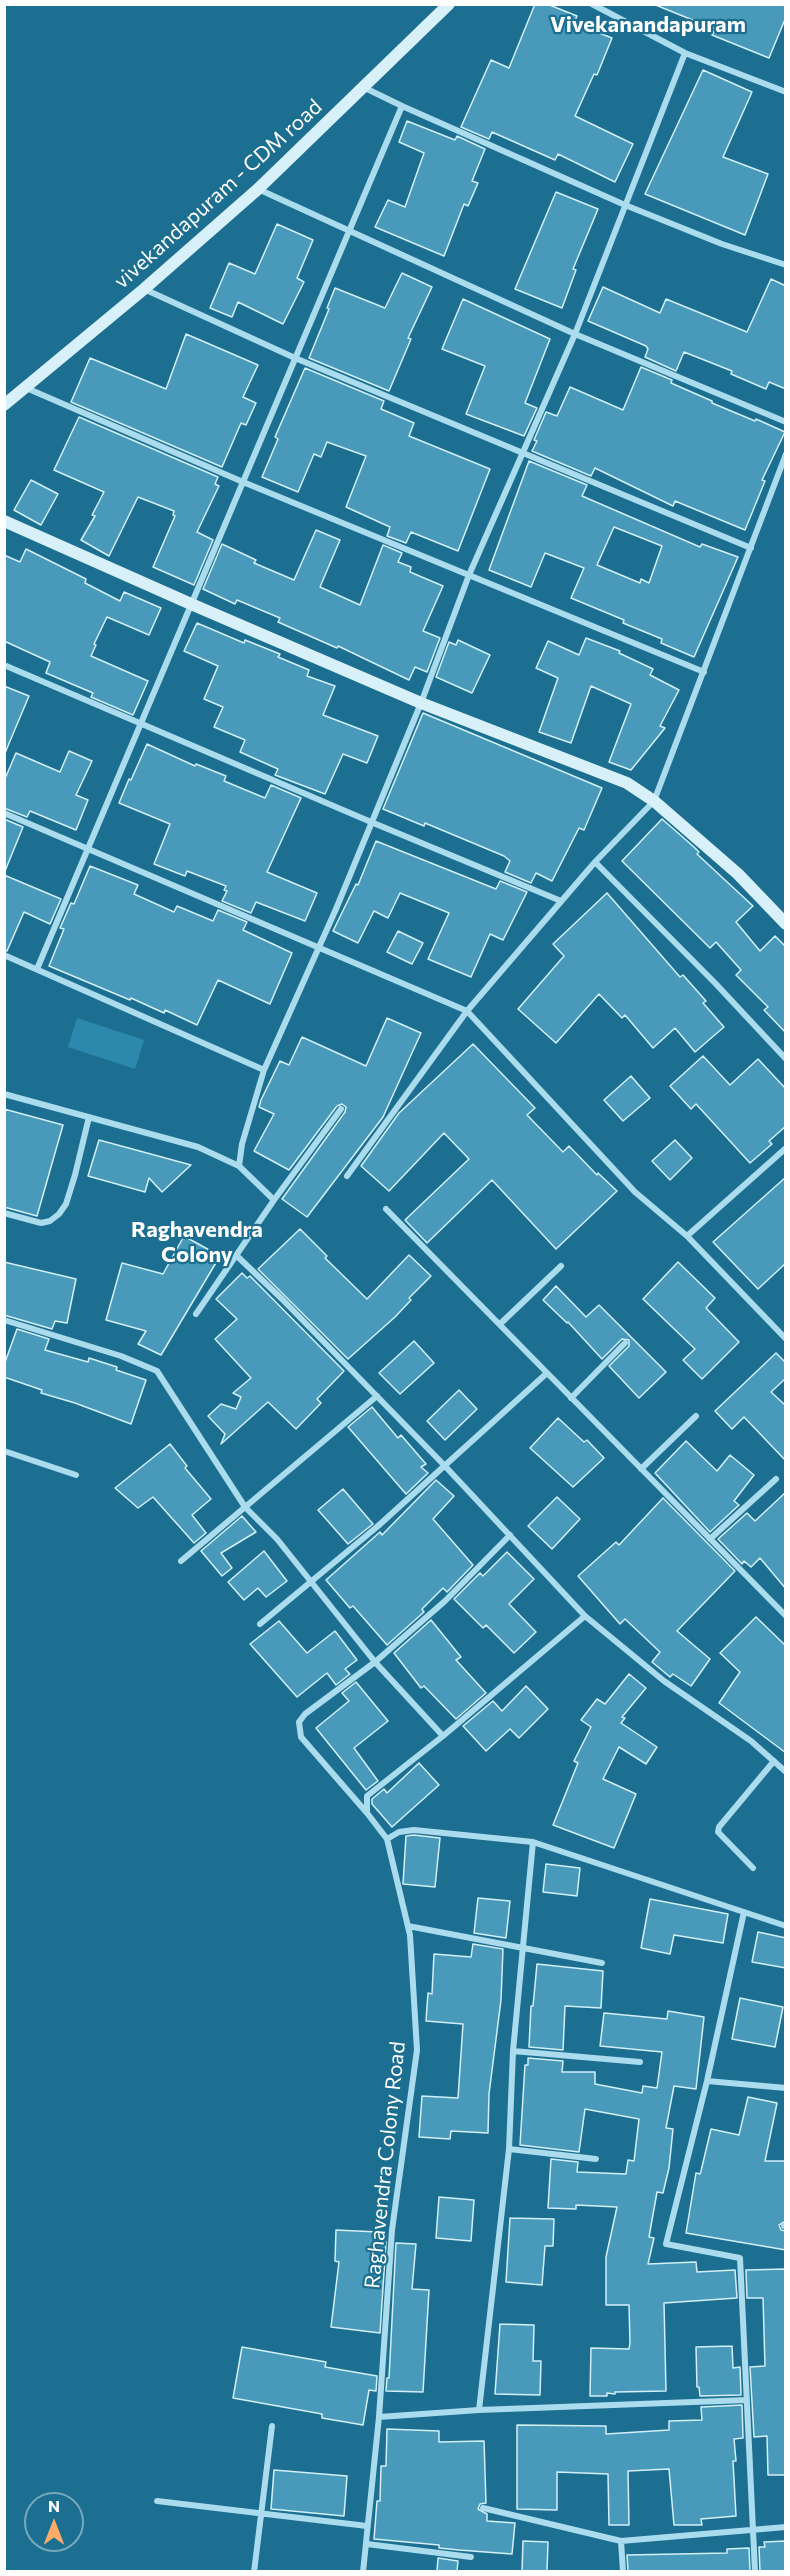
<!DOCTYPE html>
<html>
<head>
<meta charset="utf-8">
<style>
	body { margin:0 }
	#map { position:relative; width:790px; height:2576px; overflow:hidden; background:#1c6f91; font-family:Commissioner,sans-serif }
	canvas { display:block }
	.frame { position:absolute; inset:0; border:6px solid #fff; pointer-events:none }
	.north { position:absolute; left:24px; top:2492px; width:60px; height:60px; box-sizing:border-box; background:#1c6f91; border:2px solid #77a9bd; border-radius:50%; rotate:0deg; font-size:16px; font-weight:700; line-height:24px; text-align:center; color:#fff }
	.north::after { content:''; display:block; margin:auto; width:21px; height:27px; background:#feaa69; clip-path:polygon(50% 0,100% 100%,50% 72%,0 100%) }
</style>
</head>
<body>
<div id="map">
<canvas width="790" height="2576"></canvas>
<div class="frame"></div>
<div class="north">N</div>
</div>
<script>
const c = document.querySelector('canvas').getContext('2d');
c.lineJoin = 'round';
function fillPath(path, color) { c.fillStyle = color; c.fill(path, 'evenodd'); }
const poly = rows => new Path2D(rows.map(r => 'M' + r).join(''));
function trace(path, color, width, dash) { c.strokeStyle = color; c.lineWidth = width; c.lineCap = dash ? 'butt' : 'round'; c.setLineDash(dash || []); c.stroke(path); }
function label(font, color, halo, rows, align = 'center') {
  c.font = font + ' Commissioner,sans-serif'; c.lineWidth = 4.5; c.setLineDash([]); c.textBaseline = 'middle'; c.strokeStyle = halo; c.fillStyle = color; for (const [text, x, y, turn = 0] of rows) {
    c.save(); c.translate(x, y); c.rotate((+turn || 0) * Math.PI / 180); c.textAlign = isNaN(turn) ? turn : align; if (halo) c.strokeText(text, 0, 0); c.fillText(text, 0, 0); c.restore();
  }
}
const green = poly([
	[77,1018,144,1040,135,1069,68,1047]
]);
const building = poly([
	[535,4,547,4,577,16,574,23,612,38,597,75,594,74,575,116,633,144,615,182,558,154,555,160,492,132,489,139,461,127,491,60,509,68,535,4],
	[653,4,786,4,786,17,769,58,712,35,715,29,653,4],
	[703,70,752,92,723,157,768,174,745,235,645,194,703,70],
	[407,121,455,140,457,136,485,149,472,181,478,183,468,206,464,204,444,256,375,227,388,200,405,207,424,153,399,142,407,121],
	[556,192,598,209,573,269,576,270,562,308,515,289,556,192],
	[277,224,313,240,297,278,304,282,283,324,238,302,232,317,210,308,229,263,255,274,277,224],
	[402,273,432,287,408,338,411,339,389,391,309,358,329,309,327,308,335,288,385,308,402,273],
	[771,279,786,286,786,389,769,382,766,389,731,374,732,371,684,352,676,371,645,357,648,349,646,346,588,321,603,287,660,313,666,299,747,332,771,279],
	[463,299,550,339,525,403,537,408,524,436,466,414,485,366,442,349,463,299],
	[186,334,258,365,243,397,256,403,246,425,241,423,222,467,71,402,90,358,166,389,186,334],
	[641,367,672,380,671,383,712,401,712,403,755,421,756,419,785,432,762,480,765,481,745,530,675,501,673,506,595,468,591,476,532,451,537,441,534,440,546,412,557,416,570,387,623,410,641,367],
	[305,368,384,401,381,409,414,423,409,436,490,469,458,551,411,532,406,543,387,536,390,527,346,507,366,456,327,442,321,457,314,454,298,492,262,477,278,439,275,437,305,368],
	[79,417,218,477,215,484,219,486,197,532,213,540,194,585,153,567,175,516,173,515,174,511,138,497,109,556,81,540,95,516,92,515,104,492,54,470,79,417],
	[529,461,587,485,582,496,700,547,702,544,738,557,694,657,661,643,662,639,623,623,624,620,571,598,584,568,545,553,531,587,489,570,529,461],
	[614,527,662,546,649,583,641,579,640,583,597,565,614,527],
	[31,480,58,494,41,525,14,510,31,480],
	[316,530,340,540,320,587,360,605,383,545,402,553,398,562,411,567,410,572,443,586,423,631,440,638,427,672,415,667,409,680,338,646,337,648,278,622,280,618,237,600,235,604,203,589,222,544,256,560,254,563,294,580,316,530],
	[26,549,86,579,85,583,120,601,124,592,161,608,149,635,107,617,94,644,96,645,91,656,148,681,133,715,91,697,93,693,46,673,50,662,4,641,4,555,20,562,26,549],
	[197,623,244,643,245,640,280,654,278,657,309,670,307,676,335,686,323,715,378,736,367,763,343,754,325,794,275,775,278,769,240,752,245,740,214,727,223,707,204,699,218,666,184,651,197,623],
	[586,638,620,651,619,653,653,669,650,675,679,690,660,726,665,728,631,770,609,762,631,704,591,686,571,743,539,732,558,678,536,668,548,641,579,655,586,638],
	[458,640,490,655,472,693,436,677,449,642,456,645,458,640],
	[4,686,29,696,5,753,4,753,4,686],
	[423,713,602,788,584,830,579,828,552,881,536,873,531,883,505,872,510,861,504,856,425,823,424,826,383,809,423,713],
	[147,744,195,766,196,764,226,776,224,781,265,798,271,785,301,798,267,872,317,893,305,921,256,902,251,913,222,901,227,891,224,890,226,886,187,871,185,876,154,864,170,824,119,803,129,779,131,780,147,744],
	[69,751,92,761,76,795,88,800,76,830,30,811,27,817,4,808,4,781,16,753,60,772,69,751],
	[4,819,23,827,5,871,4,871,4,819],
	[662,819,694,847,699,852,697,854,753,906,736,922,760,951,775,936,786,947,786,1033,764,1010,768,1007,736,975,741,970,716,942,710,948,622,861,662,819],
	[376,841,496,889,500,881,527,892,503,940,490,934,471,977,428,959,449,913,400,893,388,918,374,911,358,943,333,931,356,884,358,885,376,841],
	[90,866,138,885,134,894,174,912,177,906,213,921,218,910,247,922,243,930,292,953,270,1004,218,980,197,1025,165,1010,164,1013,131,998,130,1000,49,966,64,929,60,928,71,903,74,904,90,866],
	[4,875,61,899,50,924,24,912,7,951,4,950,4,875],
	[607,893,680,977,683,975,706,1001,703,1003,724,1027,695,1052,675,1028,653,1048,625,1015,622,1018,599,994,556,1043,518,1009,564,956,553,944,607,893],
	[398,931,423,943,412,964,387,952,398,931],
	[387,1018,421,1033,383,1117,307,1217,282,1199,345,1112,346,1107,342,1104,337,1106,289,1170,254,1151,274,1114,259,1107,261,1100,280,1061,289,1065,302,1037,366,1066,387,1018],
	[473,1044,535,1108,527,1115,563,1152,569,1146,597,1175,598,1173,617,1191,556,1249,492,1180,427,1243,405,1220,469,1159,444,1133,389,1191,361,1166,399,1113,473,1044],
	[703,1056,730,1085,758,1059,786,1089,786,1126,769,1141,772,1144,750,1163,696,1104,691,1109,670,1086,703,1056],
	[631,1076,650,1098,623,1121,604,1100,631,1076],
	[4,1109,63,1125,37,1216,4,1207,4,1109],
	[99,1140,136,1150,191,1165,162,1192,149,1178,145,1192,88,1176,99,1140],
	[675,1140,692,1158,670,1180,652,1161,675,1140],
	[786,1177,786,1263,758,1289,713,1242,786,1177],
	[300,1229,327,1256,325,1258,367,1299,409,1255,431,1276,409,1298,411,1300,395,1317,348,1359,258,1269,300,1229],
	[184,1236,220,1256,161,1355,138,1344,146,1331,106,1320,122,1263,163,1274,184,1236],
	[4,1262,76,1279,67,1323,55,1321,52,1329,4,1315,4,1262],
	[678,1262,715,1298,706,1308,739,1342,702,1379,683,1360,695,1349,643,1299,678,1262],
	[242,1273,247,1278,250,1276,344,1371,317,1399,321,1403,296,1429,268,1402,221,1444,225,1434,208,1416,221,1404,236,1409,241,1397,233,1393,251,1378,215,1339,237,1319,216,1299,242,1273],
	[556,1286,586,1317,599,1305,666,1372,639,1398,609,1366,629,1346,629,1340,622,1339,602,1359,568,1322,567,1323,543,1300,556,1286],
	[17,1329,49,1339,45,1350,88,1362,89,1358,117,1367,116,1370,146,1380,131,1424,75,1403,41,1393,42,1390,4,1377,4,1365,17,1329],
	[414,1341,434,1363,400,1394,379,1373,414,1341],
	[776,1353,786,1363,786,1378,771,1392,786,1406,786,1461,744,1417,732,1429,715,1411,776,1353],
	[459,1390,477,1409,445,1440,427,1421,459,1390],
	[372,1407,398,1438,401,1435,426,1464,421,1467,428,1473,406,1494,348,1427,372,1407],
	[558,1418,584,1442,587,1440,604,1458,573,1487,530,1448,558,1418],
	[686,1441,717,1471,730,1455,754,1475,734,1501,739,1505,710,1532,655,1473,686,1441],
	[170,1444,187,1466,185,1468,211,1499,192,1515,206,1533,194,1543,153,1497,138,1508,115,1488,170,1444],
	[436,1480,454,1496,433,1519,473,1565,447,1592,443,1588,422,1609,424,1612,387,1645,353,1606,350,1608,326,1580,380,1532,382,1535,436,1480],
	[343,1489,373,1524,348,1544,318,1510,343,1489],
	[786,1492,786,1589,760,1558,751,1567,744,1561,742,1564,718,1539,747,1513,755,1521,786,1492],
	[557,1497,580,1519,552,1549,528,1526,557,1497],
	[663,1498,735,1571,677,1631,710,1659,691,1686,673,1674,670,1677,652,1662,660,1652,625,1619,620,1624,578,1576,616,1542,619,1545,663,1498],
	[242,1516,256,1532,221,1553,232,1568,222,1576,201,1551,242,1516],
	[264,1551,287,1581,266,1597,258,1588,244,1600,228,1582,264,1551],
	[507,1552,534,1579,509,1604,536,1632,514,1653,486,1625,483,1628,454,1599,480,1573,483,1576,507,1552],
	[756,1617,786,1646,786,1753,719,1703,740,1672,720,1653,756,1617],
	[431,1620,461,1657,456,1660,486,1693,456,1719,424,1686,421,1688,394,1653,431,1620],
	[279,1621,307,1653,335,1631,357,1660,345,1669,350,1674,336,1685,327,1673,297,1697,250,1644,279,1621],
	[629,1674,646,1688,622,1717,625,1718,621,1723,657,1747,646,1764,619,1747,603,1779,636,1794,614,1848,553,1825,578,1763,574,1761,591,1727,581,1720,597,1699,605,1704,629,1674],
	[356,1682,388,1721,354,1748,378,1781,366,1790,316,1728,349,1701,342,1693,356,1682],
	[526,1686,548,1709,519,1738,510,1729,486,1751,463,1726,493,1701,502,1711,526,1686],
	[419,1763,439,1785,392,1827,372,1804,372,1799,384,1789,387,1793,419,1763],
	[414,1835,440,1838,435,1887,403,1884,406,1836,414,1835],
	[546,1864,580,1868,577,1896,543,1892,546,1864],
	[478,1898,510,1901,506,1938,474,1933,478,1898],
	[650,1899,728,1914,723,1943,674,1935,670,1954,641,1948,650,1899],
	[758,1932,786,1938,786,1968,752,1962,758,1932],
	[473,1944,503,1949,501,2000,489,2094,488,2133,451,2131,450,2139,419,2137,422,2096,458,2098,463,2024,426,2021,428,1993,432,1994,434,1954,471,1957,473,1944],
	[537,1964,603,1971,601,2008,565,2006,563,2050,529,2047,531,2006,533,2006,537,1964],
	[740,1998,783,2007,775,2047,732,2039,740,1998],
	[668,2011,704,2017,696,2089,674,2086,666,2128,673,2129,669,2168,663,2193,657,2192,649,2237,654,2238,648,2264,696,2262,697,2272,735,2270,737,2298,664,2303,666,2391,615,2392,615,2394,607,2393,607,2396,590,2396,591,2348,629,2349,630,2343,629,2305,606,2305,606,2257,617,2207,576,2205,576,2209,548,2208,551,2159,578,2162,577,2172,626,2174,628,2160,634,2161,639,2119,585,2109,579,2152,520,2145,525,2065,528,2065,528,2058,563,2061,562,2072,595,2072,595,2084,642,2093,643,2086,657,2088,662,2052,600,2046,604,2013,667,2019,668,2011],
	[748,2097,777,2103,765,2161,786,2161,786,2221,779,2225,781,2230,786,2231,786,2250,686,2233,696,2173,700,2174,701,2171,711,2129,739,2135,748,2097],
	[439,2197,474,2200,471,2241,436,2238,439,2197],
	[510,2218,554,2219,553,2246,545,2246,542,2285,506,2282,510,2218],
	[336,2230,378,2232,378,2241,386,2242,380,2333,331,2327,339,2262,335,2261,336,2230],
	[396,2243,416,2244,412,2289,429,2290,423,2392,386,2391,387,2378,389,2378,396,2243],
	[786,2269,786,2475,768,2475,767,2436,754,2437,750,2367,765,2366,763,2298,747,2298,746,2270,786,2269],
	[500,2324,534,2325,533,2361,541,2361,540,2395,495,2394,500,2324],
	[732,2346,733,2368,740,2367,741,2395,700,2396,699,2387,697,2387,696,2347,732,2346],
	[242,2347,326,2362,325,2367,377,2376,376,2391,369,2390,363,2425,322,2418,322,2414,233,2398,242,2347],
	[742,2405,743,2438,734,2439,736,2461,733,2461,736,2516,701,2519,702,2525,674,2525,669,2469,628,2471,629,2525,609,2525,608,2474,557,2472,557,2510,517,2509,517,2425,606,2426,606,2434,669,2430,669,2421,702,2420,701,2407,742,2405],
	[387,2429,439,2431,439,2442,484,2441,486,2503,480,2504,478,2509,487,2514,487,2521,515,2523,512,2554,459,2550,439,2548,439,2545,374,2539,377,2501,380,2501,381,2466,386,2466,387,2429],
	[274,2470,347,2476,344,2516,271,2509,274,2470],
	[523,2541,548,2542,547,2571,522,2571,523,2541],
	[786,2541,786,2571,760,2571,759,2547,765,2547,764,2542,786,2541],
	[749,2548,750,2571,628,2571,627,2555,727,2553,727,2549,749,2548],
	[438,2558,458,2561,457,2571,437,2571,438,2558]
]);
const street = poly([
	[592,4,685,53,786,92],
	[365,88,402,106,625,205,722,244,786,265],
	[258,189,575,334,786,422],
	[144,289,295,358,751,548],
	[24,387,243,482,704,672],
	[4,665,371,822,561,901],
	[4,813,467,1011,635,1192,687,1236,786,1339],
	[595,862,715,983,786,1059],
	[4,955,264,1070],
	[37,969,402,106],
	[4,1094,198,1147,239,1166],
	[347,1176,467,1011,595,862,654,801,786,454],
	[274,1200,239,1166,242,1144,264,1070,336,909,421,703,469,575,575,334,685,53],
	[386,1209,786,1616],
	[4,1213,41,1223,50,1221,59,1214,66,1204,75,1175,89,1117],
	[687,1236,786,1148],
	[237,1256,282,1299,444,1465,585,1616,664,1681,751,1741,786,1772],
	[196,1314,274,1200,341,1109],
	[4,1320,121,1356,157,1371,245,1507,277,1539,375,1662,443,1736],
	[500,1324,561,1266],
	[571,1398,625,1343],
	[4,1451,76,1475],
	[641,1469,696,1416],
	[710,1539,776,1479],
	[181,1561,377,1396],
	[260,1624,378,1526,547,1373],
	[367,1813,301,1737,299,1722,305,1714,375,1662,445,1601,510,1535],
	[387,1839,399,1832,414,1830,533,1842,786,1926],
	[753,1868,718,1832,719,1827,774,1761],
	[744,1912,707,2081,666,2244,740,2258,755,2572],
	[408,1926,602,1963],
	[513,2051,640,2062],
	[707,2081,786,2088],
	[509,2149,596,2159],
	[784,2226,786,2226],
	[479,2410,509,2149,513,2051,533,1842],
	[379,2417,479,2410,747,2400],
	[157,2501,367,2526],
	[483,2508,621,2541,786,2527],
	[621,2541,623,2572],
	[367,2544,471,2557],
	[254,2572,272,2426],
	[363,2572,379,2417,392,2230,417,2050,410,1935,387,1839,367,1813,367,1796,443,1736,585,1616]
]);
const secondary = poly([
	[4,405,144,289,258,189,449,4],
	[4,521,191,604,421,703,627,783,654,801,738,874,786,924]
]);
const streetNames = [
	["vivekandapuram - CDM road",218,194,-42],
	["Raghavendra Colony Road",385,2165,-84]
];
const neighbourhoodNames = [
	["Vivekanandapuram",648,25],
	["Raghavendra",197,1230],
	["Colony",197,1255]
];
fillPath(green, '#2c89ad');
fillPath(building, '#499aba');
trace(building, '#d2effa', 1.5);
trace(street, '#abdcee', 6);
trace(secondary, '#d8f0fa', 12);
label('21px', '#fff', '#1c6f91', streetNames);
label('bold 22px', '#fff', '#1c6f91', neighbourhoodNames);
</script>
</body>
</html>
